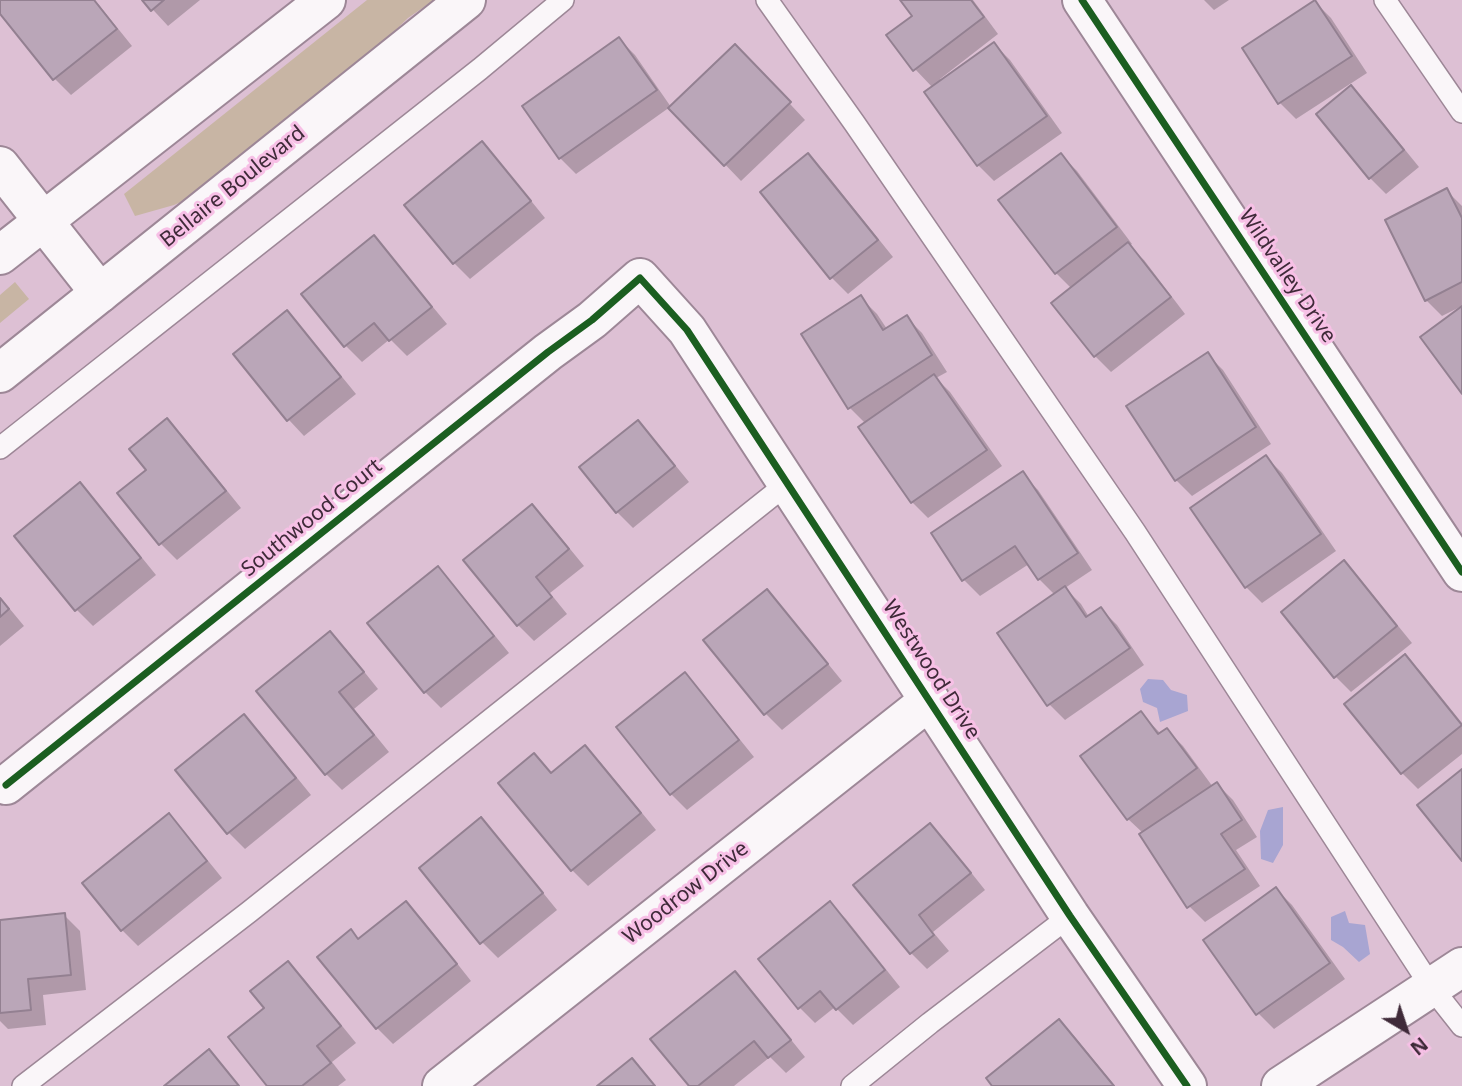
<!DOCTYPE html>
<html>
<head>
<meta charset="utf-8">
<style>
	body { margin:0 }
	#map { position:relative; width:1462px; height:1086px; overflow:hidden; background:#ddc0d4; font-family:"Noto Sans",sans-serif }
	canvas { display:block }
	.north { position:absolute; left:1371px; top:995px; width:70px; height:70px; -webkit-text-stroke:5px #f7c0e6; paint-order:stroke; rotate:141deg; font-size:19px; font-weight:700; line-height:28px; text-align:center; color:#3f2a39 }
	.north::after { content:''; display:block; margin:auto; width:24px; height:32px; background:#3f2a39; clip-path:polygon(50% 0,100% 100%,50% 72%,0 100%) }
</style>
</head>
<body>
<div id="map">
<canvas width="1462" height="1086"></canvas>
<div class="north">N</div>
</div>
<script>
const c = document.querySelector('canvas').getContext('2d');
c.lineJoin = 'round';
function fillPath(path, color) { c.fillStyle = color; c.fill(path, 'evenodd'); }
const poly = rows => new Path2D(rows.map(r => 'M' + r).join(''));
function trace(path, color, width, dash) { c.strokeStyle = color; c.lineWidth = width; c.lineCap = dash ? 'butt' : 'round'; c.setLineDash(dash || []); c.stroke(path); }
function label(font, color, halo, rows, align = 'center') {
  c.font = font + ' "Noto Sans",sans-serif'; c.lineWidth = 6; c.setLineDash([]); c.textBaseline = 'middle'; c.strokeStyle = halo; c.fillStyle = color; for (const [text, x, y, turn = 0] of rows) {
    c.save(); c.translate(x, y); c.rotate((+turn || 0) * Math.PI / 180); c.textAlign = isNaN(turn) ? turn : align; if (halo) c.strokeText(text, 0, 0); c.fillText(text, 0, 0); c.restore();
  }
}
const green = poly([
	[367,0,434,0,408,18,366,59,195,196,174,205,135,216,124,194],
	[15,282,29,299,0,323,0,295]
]);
const water = poly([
	[1148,679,1163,680,1171,690,1187,695,1188,711,1160,722,1157,708,1143,702,1140,689],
	[1283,807,1283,845,1273,863,1261,859,1260,831,1268,810],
	[1345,911,1349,923,1365,925,1370,954,1359,962,1343,947,1331,940,1331,917]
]);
const shadow = poly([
	[0,0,95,0,132,46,71,95,55,79,0,11],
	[144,0,200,0,168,26],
	[902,0,973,0,998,34,940,79,942,81,994,44,1010,60,1062,133,994,181,978,165,933,88,915,69,914,16],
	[1204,0,1229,0,1214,10],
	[1315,2,1331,18,1367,73,1296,119,1280,103,1244,48],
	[619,39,635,55,671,107,751,62,805,120,741,181,670,107,576,174,560,158],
	[1351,87,1367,103,1419,167,1386,194,1370,178],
	[482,144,498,160,545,218,470,279,454,263],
	[808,155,824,171,893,257,848,294,832,278],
	[1061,155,1077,171,1132,244,1129,246,1144,260,1185,314,1111,372,1095,356,1053,303,1072,289,1056,273],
	[1447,191,1462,206,1462,391,1461,309,1460,307,1442,316,1426,300],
	[374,238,389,254,447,324,407,356,390,339,362,362,346,346,304,294],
	[861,298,877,314,887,329,906,317,922,333,947,372,936,378,950,392,1002,466,928,518,912,502,866,424,850,408],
	[287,313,303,329,356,394,304,436,289,420],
	[1207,354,1223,370,1271,444,1192,496,1176,480],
	[167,420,183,436,241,508,177,560,161,544,120,494,148,470],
	[637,422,653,438,689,482,633,528,617,512],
	[1266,457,1282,473,1336,551,1262,603,1246,587],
	[1022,474,1038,490,1092,570,1065,588,1081,604,1089,617,1101,609,1117,625,1144,665,1065,720,1049,704,1055,595,1039,579,1029,564,980,596,964,580,933,534],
	[80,485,96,501,156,575,93,626,77,610,17,536],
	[532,506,548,522,584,566,550,593,567,614,534,641,518,625],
	[1344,563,1360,579,1412,643,1351,692,1335,676],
	[438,569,454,585,509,653,441,708,425,692],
	[766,591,782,607,842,681,782,730,766,714,706,640],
	[0,597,24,626,0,646],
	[330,633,346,649,378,689,354,709,389,752,342,790,326,774],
	[1405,656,1421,672,1462,723,1462,754,1418,789,1402,773,1346,704],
	[684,674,700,690,754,757,687,810,671,794],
	[1141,713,1161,734,1167,730,1183,746,1213,787,1217,784,1233,800,1257,837,1236,850,1260,886,1205,922,1189,906,1143,833,1128,819],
	[244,716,260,732,311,795,245,849,229,833],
	[585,747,601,763,656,830,588,886,572,870,552,775],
	[168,815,184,831,222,878,138,946,122,930],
	[481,820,497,836,557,910,498,958,482,942],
	[930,825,946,841,985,890,933,932,949,951,927,969,911,953,856,885],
	[1276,889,1292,905,1345,979,1274,1029,1258,1013],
	[406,903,422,919,471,981,393,1044,377,1028,351,932,359,940],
	[830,903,846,919,900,987,853,1025,835,1007,815,1023,799,1007],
	[64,915,80,931,86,990,43,995,46,1025,8,1029,0,1021,0,922],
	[288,963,304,979,356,1043,332,1062,346,1080,338,1086,270,1086,267,1008],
	[734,973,750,989,805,1057,786,1073,770,1057,734,1086,691,1086],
	[1059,1021,1075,1037,1115,1086,995,1086]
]);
const building = poly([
	[0,0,94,0,117,29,53,80,0,14,0,0],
	[142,0,164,0,151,11,142,0],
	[900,0,971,0,984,17,913,71,886,35,912,16,900,0],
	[1315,0,1352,56,1278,104,1242,48,1315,0],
	[619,37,657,90,559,159,522,106,619,37],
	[994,42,1047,116,977,166,924,92,994,42],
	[735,44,791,102,724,166,668,108,735,44],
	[1351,85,1404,150,1369,179,1316,114,1351,85],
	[482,141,531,201,453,264,404,205,482,141],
	[808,153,878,240,830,279,760,192,808,153],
	[1061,153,1117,227,1055,274,998,200,1061,153],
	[1447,188,1462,218,1462,282,1425,301,1385,220,1447,188],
	[374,235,432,307,389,341,374,323,344,347,301,294,374,235],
	[1128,242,1171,297,1094,357,1051,303,1128,242],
	[861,295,883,330,907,315,932,355,848,409,801,334,861,295],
	[1462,306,1462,394,1420,337,1462,306],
	[287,310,341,377,287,421,233,354,287,310],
	[1208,352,1256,427,1175,481,1126,406,1208,352],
	[934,374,987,450,911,503,858,427,934,374],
	[167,418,226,491,159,545,117,493,146,470,129,449,167,418],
	[638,420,675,466,616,513,579,467,638,420],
	[1266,455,1321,534,1245,588,1190,508,1266,455],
	[1023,471,1078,553,1038,580,1015,546,962,581,931,533,1023,471],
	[80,482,141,558,75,611,14,536,80,482],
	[532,504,569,549,536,577,552,597,517,626,463,560,532,504],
	[1344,560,1397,626,1334,678,1281,612,1344,560],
	[438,566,494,636,424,693,367,623,438,566],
	[1065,586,1086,617,1101,607,1130,648,1047,706,997,633,1065,586],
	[767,589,828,664,764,715,703,640,767,589],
	[0,598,9,609,0,617,0,598],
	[330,631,364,672,339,692,374,735,325,775,256,691,330,631],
	[1405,654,1462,725,1401,774,1344,704,1405,654],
	[685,672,739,740,670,795,616,727,685,672],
	[1141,711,1158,734,1167,728,1197,768,1127,820,1080,756,1141,711],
	[244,714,296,778,227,834,175,770,244,714],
	[585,745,641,813,571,871,498,783,534,753,551,773,585,745],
	[1462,769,1462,861,1417,805,1462,769],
	[1217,782,1242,820,1221,834,1245,869,1187,908,1139,834,1217,782],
	[169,813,207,861,121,931,82,883,169,813],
	[481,817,543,893,480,944,419,868,481,817],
	[930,823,971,873,919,915,934,935,910,954,853,885,930,823],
	[1276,887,1330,963,1256,1015,1203,940,1276,887],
	[406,901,457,964,376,1029,317,957,351,929,358,939,406,901],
	[830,901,885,970,836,1010,820,991,798,1009,758,959,830,901],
	[65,913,71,975,28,979,31,1010,0,1013,0,920,65,913],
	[288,961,341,1026,317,1046,331,1063,302,1086,267,1086,228,1037,264,1008,250,991,288,961],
	[735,971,791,1040,768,1058,754,1041,698,1086,689,1086,650,1039,735,971],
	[1059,1019,1114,1086,992,1086,986,1078,1059,1019],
	[209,1049,239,1086,164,1086,209,1049],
	[632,1058,655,1086,597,1086,632,1058]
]);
const service = poly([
	[767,0,855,124,1135,532,1432,988,1462,1026],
	[1385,0,1462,112],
	[0,448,480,69,563,0],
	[23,1086,249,912,788,483],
	[852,1086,930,1023,1070,916]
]);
const minor = poly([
	[1082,0,1462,572],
	[0,166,100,293],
	[6,785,548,352,592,320,640,278,687,330,1070,916,1187,1086],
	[442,1086,930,700],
	[1281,1086,1462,967]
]);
const secondary = poly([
	[0,255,326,0],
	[0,373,466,0]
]);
const cycleway = poly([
	[1082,0,1462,572],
	[6,785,548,352,592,320,640,278,687,330,1070,916,1187,1086]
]);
const streetNames = [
	["Bellaire Boulevard",233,187,-39],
	["Wildvalley Drive",1287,276,56],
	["Southwood Court",312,518,-39],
	["Westwood Drive",931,670,57],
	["Woodrow Drive",686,893,-38]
];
fillPath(green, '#c8b5a4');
fillPath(water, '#a8a5d2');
fillPath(shadow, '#0003');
fillPath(building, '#baa6b8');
trace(building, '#938091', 2);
trace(service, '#9d8797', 24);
trace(minor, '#9d8797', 42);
trace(secondary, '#9d8797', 42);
trace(service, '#faf6f9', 21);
trace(minor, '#faf6f9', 38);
trace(secondary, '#faf6f9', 38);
trace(cycleway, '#1b5e20', 7);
label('21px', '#3f2a39', '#f7c0e6', streetNames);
</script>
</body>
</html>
